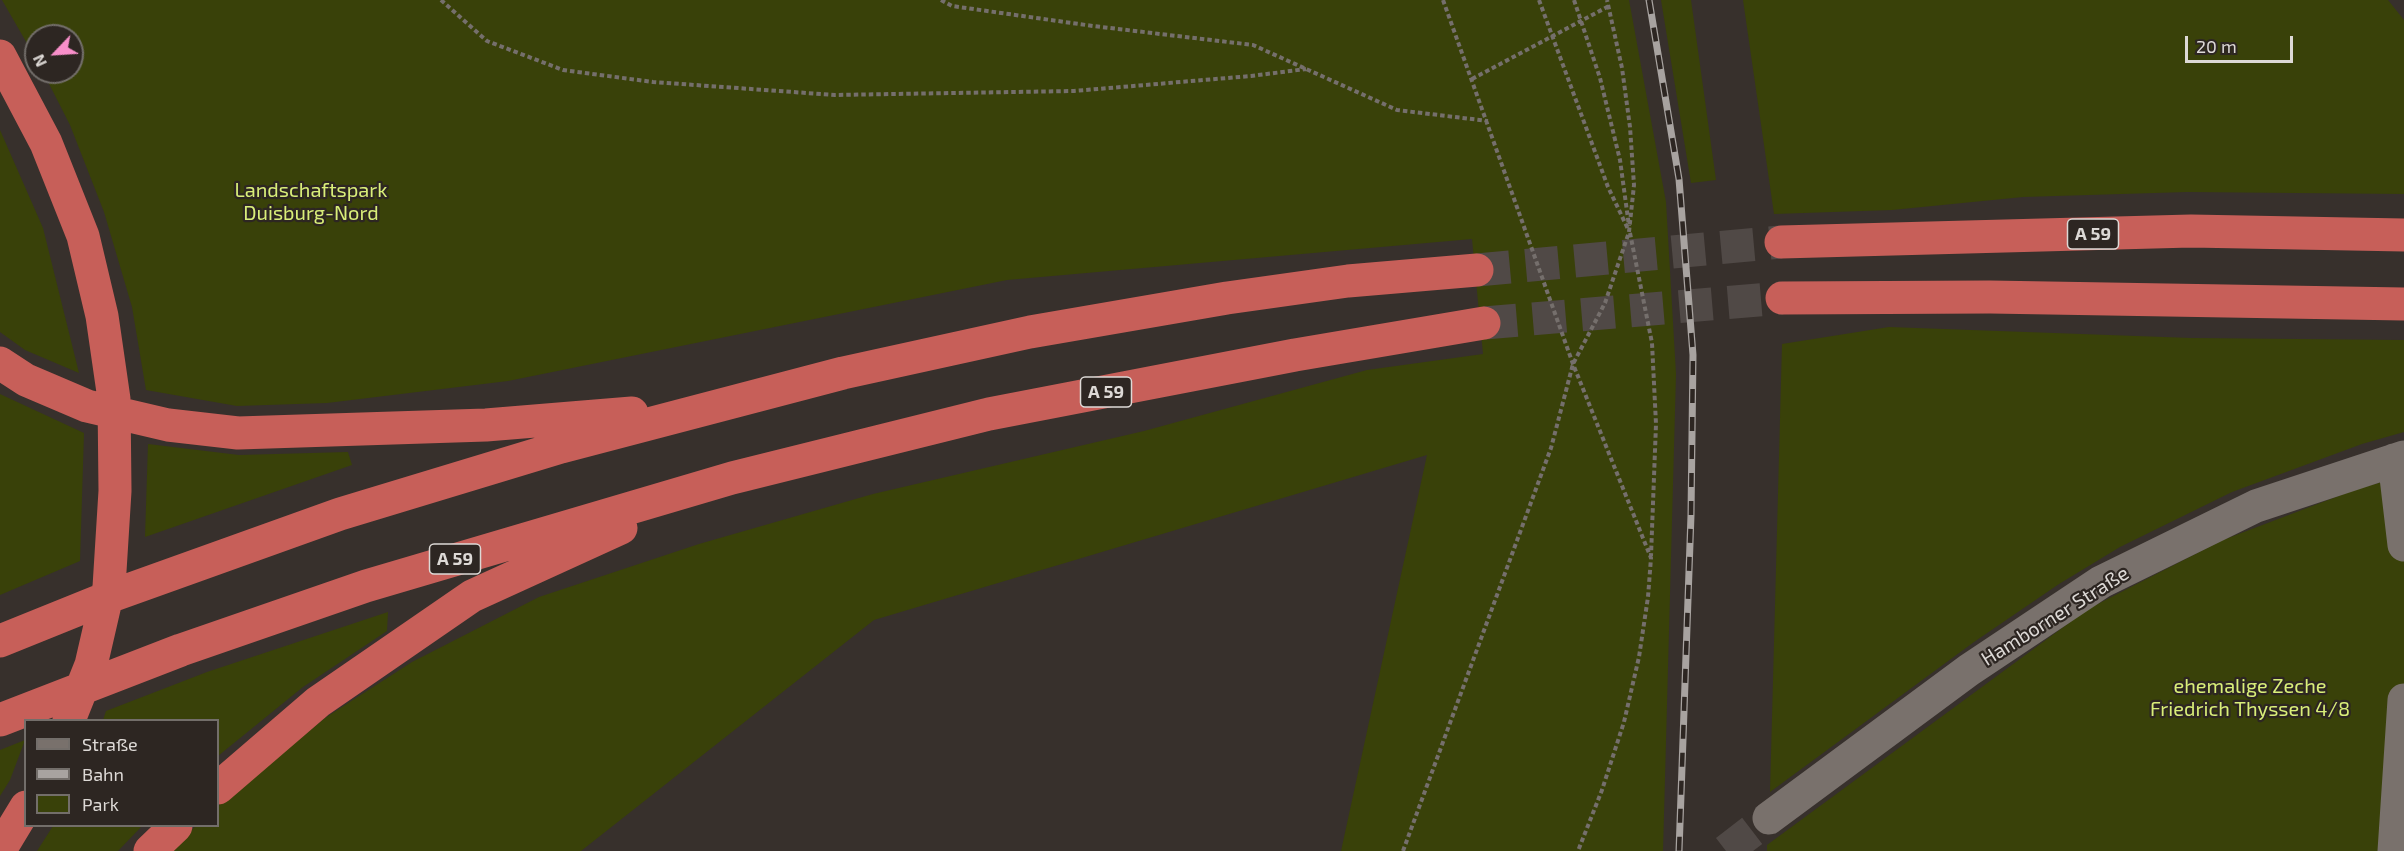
<!DOCTYPE html>
<html>
<head>
<meta charset="utf-8">
<style>
	body { margin:0 }
	#map { position:relative; width:2404px; height:851px; overflow:hidden; background:#37302c; font-family:"Exo 2",sans-serif }
	canvas { display:block }
	.legend { position:absolute; left:24px; top:719px; width:195px; height:108px; box-sizing:border-box; background:#2d2622; border:2px solid #736e6a; margin:0; padding:8px 10px; list-style:none; font-size:18px; color:#ddd9d6 }
	.legend li { display:flex; align-items:center; gap:12px; height:30px }
	.legend b { width:30px; border:2px solid #736e6a }
	.north { position:absolute; left:24px; top:24px; width:60px; height:60px; box-sizing:border-box; background:#2d2622; border:2px solid #736e6a; border-radius:50%; rotate:245deg; font-size:16px; font-weight:700; line-height:24px; text-align:center; color:#ddd9d6 }
	.north::after { content:''; display:block; margin:auto; width:21px; height:27px; background:#f98fca; clip-path:polygon(50% 0,100% 100%,50% 72%,0 100%) }
	.scale { position:absolute; left:2185px; top:36px; width:108px; height:27px; box-sizing:border-box; border:3px solid #ddd9d6; border-top:0; padding-left:8px; font-size:18px; line-height:21px; white-space:nowrap; color:#ddd9d6; -webkit-text-stroke:4px #2d2622; paint-order:stroke }
</style>
</head>
<body>
<div id="map">
<canvas width="2404" height="851"></canvas>
<ul class="legend">
<li><b style="height:8px;background:#79716c"></b>Straße</li>
<li><b style="height:8px;background:#a8a3a0"></b>Bahn</li>
<li><b style="height:16px;background:#394109"></b>Park</li>
</ul>
<div class="north">N</div>
<div class="scale">20 m</div>
</div>
<script>
const c = document.querySelector('canvas').getContext('2d');
c.lineJoin = 'round';
function fillPath(path, color) { c.fillStyle = color; c.fill(path, 'evenodd'); }
const poly = rows => new Path2D(rows.map(r => 'M' + r).join(''));
function trace(path, color, width, dash) { c.strokeStyle = color; c.lineWidth = width; c.lineCap = dash ? 'butt' : 'round'; c.setLineDash(dash || []); c.stroke(path); }
function label(font, color, halo, rows, align = 'center') {
  c.font = font + ' "Exo 2",sans-serif'; c.lineWidth = 4.5; c.setLineDash([]); c.textBaseline = 'middle'; c.strokeStyle = halo; c.fillStyle = color; for (const [text, x, y, turn = 0] of rows) {
    c.save(); c.translate(x, y); c.rotate((+turn || 0) * Math.PI / 180); c.textAlign = isNaN(turn) ? turn : align; if (halo) c.strokeText(text, 0, 0); c.fillText(text, 0, 0); c.restore();
  }
}
const green = poly([
	[2,0,1629,0,1666,202,1676,374,1663,851,1341,851,1427,455,874,620,581,851,169,851,196,826,218,826,218,806,325,718,412,662,539,597,699,544,873,494,1144,431,1367,370,1483,354,1472,239,1007,280,508,381,327,403,237,406,146,390,132,307,104,212,70,125,43,72,72,72,72,36,36,36,36,59],
	[1661,0,1691,0,1716,180,1691,183],
	[1743,0,2388,0,2404,20,2404,194,2187,192,2023,197,1892,210,1774,214],
	[0,130,43,228,79,373,25,350,0,332],
	[1889,327,2191,338,2404,340,2404,432,2362,444,2232,492,2120,547,2059,584,1974,642,1770,792,1782,344],
	[0,394,84,433,80,561,0,595],
	[148,444,239,455,348,452,352,465,145,537],
	[2404,476,2404,851,1767,851,1767,845,2088,609,2223,540,2357,489],
	[388,612,387,631,303,687,218,756,218,720,103,720,106,711,207,672],
	[25,740,10,780,0,796,0,750],
	[53,826,142,826,118,851,37,851]
]);
const minorTunnel = poly([
	[1726,851,1769,818]
]);
const highwayTunnel = poly([
	[1477,270,1781,242],
	[1484,323,1782,298]
]);
const path = poly([
	[441,0,487,41,563,70,653,82,835,95,1074,91,1251,76,1306,69],
	[941,0,952,6,1093,26,1253,45,1397,110,1488,121],
	[1443,0,1573,364,1651,558,1648,597,1639,657,1624,722,1602,790,1578,851],
	[1539,0,1608,187,1628,229],
	[1574,0,1600,78,1620,160,1629,226],
	[1472,79,1609,6],
	[1630,233,1652,343,1656,424,1651,556],
	[1403,851,1551,448,1573,364,1605,303,1629,232,1634,185,1630,127,1622,68,1607,0]
]);
const minor = poly([
	[2394,460,2404,545],
	[1769,818,1969,670,2101,582,2256,506,2404,457],
	[2394,851,2404,700]
]);
const highway = poly([
	[0,56,46,143,83,236,102,316,114,399,115,491,109,587,91,665,69,720],
	[1781,242,2191,231,2404,235],
	[1782,298,1990,297,2404,304],
	[0,363,26,380,87,406,168,425,238,433,486,425,632,413],
	[0,641,114,595,340,514,561,447,843,373,1030,332,1227,298,1348,281,1477,270],
	[0,720,181,650,366,586,732,478,989,414,1295,355,1484,323],
	[218,788,318,702,472,596,621,528],
	[0,850,26,807],
	[150,851,176,826]
]);
const rail = poly([
	[1649,0,1679,179,1693,355,1691,515,1679,851]
]);
const shields = [
	[2093,234,51],
	[1106,392,51],
	[455,559,51]
];
const shieldNames = [
	["A 59",2093,234],
	["A 59",1106,392],
	["A 59",455,559]
];
const parkNames = [
	["Landschaftspark",311,190],
	["Duisburg-Nord",311,213],
	["ehemalige Zeche",2250,686],
	["Friedrich Thyssen 4/8",2250,709]
];
const streetNames = [
	["Hamborner Straße",2055,616,-32]
];
fillPath(green, '#394109');
trace(minorTunnel, '#504946', 33, [33, 16]);
trace(highwayTunnel, '#504946', 33, [33, 16]);
trace(path, '#756f6c', 4, [4.5, 3]);
trace(minor, '#79716c', 33);
trace(highway, '#c75f59', 33);
trace(rail, '#a8a3a0', 7);
trace(rail, '#2d2622', 4.5, [14]);
for (const [x, y, w] of shields) { const box = new Path2D(); box.roundRect(x - w / 2, y - 15, w, 30, 4.5); c.fillStyle = '#2d2622'; c.fill(box); trace(box, '#ddd9d6', 1.5); }
label('bold 18px', '#ddd9d6', null, shieldNames);
label('20px', '#d9ee79', '#2d2622', parkNames);
label('20px', '#ddd9d6', '#2d2622', streetNames);
</script>
</body>
</html>
